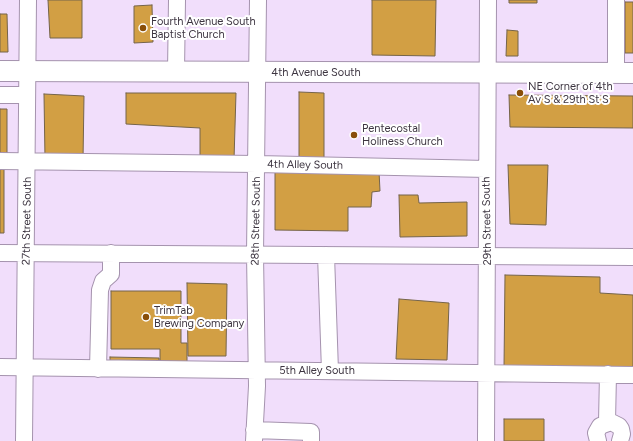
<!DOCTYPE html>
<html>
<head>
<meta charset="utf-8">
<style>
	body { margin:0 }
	canvas { display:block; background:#f1defb }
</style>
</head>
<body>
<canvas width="633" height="441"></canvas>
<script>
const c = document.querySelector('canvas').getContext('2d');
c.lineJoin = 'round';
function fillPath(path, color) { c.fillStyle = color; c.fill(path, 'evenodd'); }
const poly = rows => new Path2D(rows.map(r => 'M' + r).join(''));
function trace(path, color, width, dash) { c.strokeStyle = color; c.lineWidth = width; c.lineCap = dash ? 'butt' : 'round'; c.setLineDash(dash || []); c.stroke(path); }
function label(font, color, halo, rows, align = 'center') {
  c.font = font + ' Figtree,sans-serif'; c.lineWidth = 4; c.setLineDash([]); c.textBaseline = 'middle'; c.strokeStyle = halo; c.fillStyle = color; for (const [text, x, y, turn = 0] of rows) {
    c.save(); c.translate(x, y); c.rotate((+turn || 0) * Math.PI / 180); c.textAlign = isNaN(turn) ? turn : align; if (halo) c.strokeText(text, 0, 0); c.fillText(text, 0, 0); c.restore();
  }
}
const building = poly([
	[48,0,82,0,82,38,50,38,48,0],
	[372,0,436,0,435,56,372,55,372,0],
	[509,0,537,0,537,3,509,3,509,0],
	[625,2,633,2,633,53,625,53,625,2],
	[152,5,153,42,134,43,134,6,152,5],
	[0,14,7,14,8,52,0,52,0,14],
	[507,30,518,31,518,56,506,56,507,30],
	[299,92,324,93,324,160,299,161,299,92],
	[126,93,236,93,234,160,200,159,200,128,126,124,126,93],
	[44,94,84,96,83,160,45,159,44,94],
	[509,95,633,96,633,128,510,127,509,95],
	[0,109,7,109,7,158,0,158,0,109],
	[508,165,548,165,546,225,510,224,508,165],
	[275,168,379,171,380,191,372,192,371,207,348,207,348,231,275,230,275,168],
	[0,169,4,169,4,233,0,233,0,169],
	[399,195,418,195,419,203,467,202,467,236,400,237,399,195],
	[505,275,600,277,600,293,633,295,633,368,504,367,505,275],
	[187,283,227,284,226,356,188,356,187,283],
	[111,291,181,291,181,343,187,343,187,364,160,364,160,349,111,349,111,291],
	[399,299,449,303,447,360,396,359,399,299],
	[110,357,159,358,159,365,110,364,110,357],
	[504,419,544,419,544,441,504,441,504,419]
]);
const minor = poly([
	[176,72,177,0],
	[616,73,616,0],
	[0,95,27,95],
	[0,161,257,164,487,169],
	[0,253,633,257],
	[326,255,330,371],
	[0,367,633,375],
	[98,369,100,290,103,281,111,274,111,253],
	[607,422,608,374],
	[254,430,311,432,311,441],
	[24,441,28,0],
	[254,441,257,386,255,254,258,0],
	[486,441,488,0],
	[598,441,596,433,600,426,611,422,619,426,621,429,622,434,620,441]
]);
const major = poly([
	[0,71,633,73]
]);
const markers = [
	[143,28,4,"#894e08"],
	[520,93,4,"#894e08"],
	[354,135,4,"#894e08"],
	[146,317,4,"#894e08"]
];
const poiNames = [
	["Fourth Avenue South",151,22],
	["Baptist Church",151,35],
	["NE Corner of 4th",528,87],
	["Av S & 29th St S",528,100],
	["Pentecostal",362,129],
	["Holiness Church",362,142],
	["TrimTab",154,311],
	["Brewing Company",154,324]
];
const streetNames = [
	["4th Avenue South",316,73],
	["4th Alley South",305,165,1],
	["27th Street South",27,221,-89],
	["28th Street South",256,221,-89],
	["29th Street South",487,221,-91],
	["5th Alley South",317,371]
];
fillPath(building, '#d29f44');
trace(building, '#75644a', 1);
trace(minor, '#a593ae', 18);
trace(major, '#a593ae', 22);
trace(minor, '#fff', 16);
trace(major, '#fff', 20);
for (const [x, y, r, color] of markers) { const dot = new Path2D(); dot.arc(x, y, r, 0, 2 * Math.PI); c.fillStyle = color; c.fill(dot); trace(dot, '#fff', 1.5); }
label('11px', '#3d3541', '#fff', poiNames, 'left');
label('11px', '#3d3541', '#fff', streetNames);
</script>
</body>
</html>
